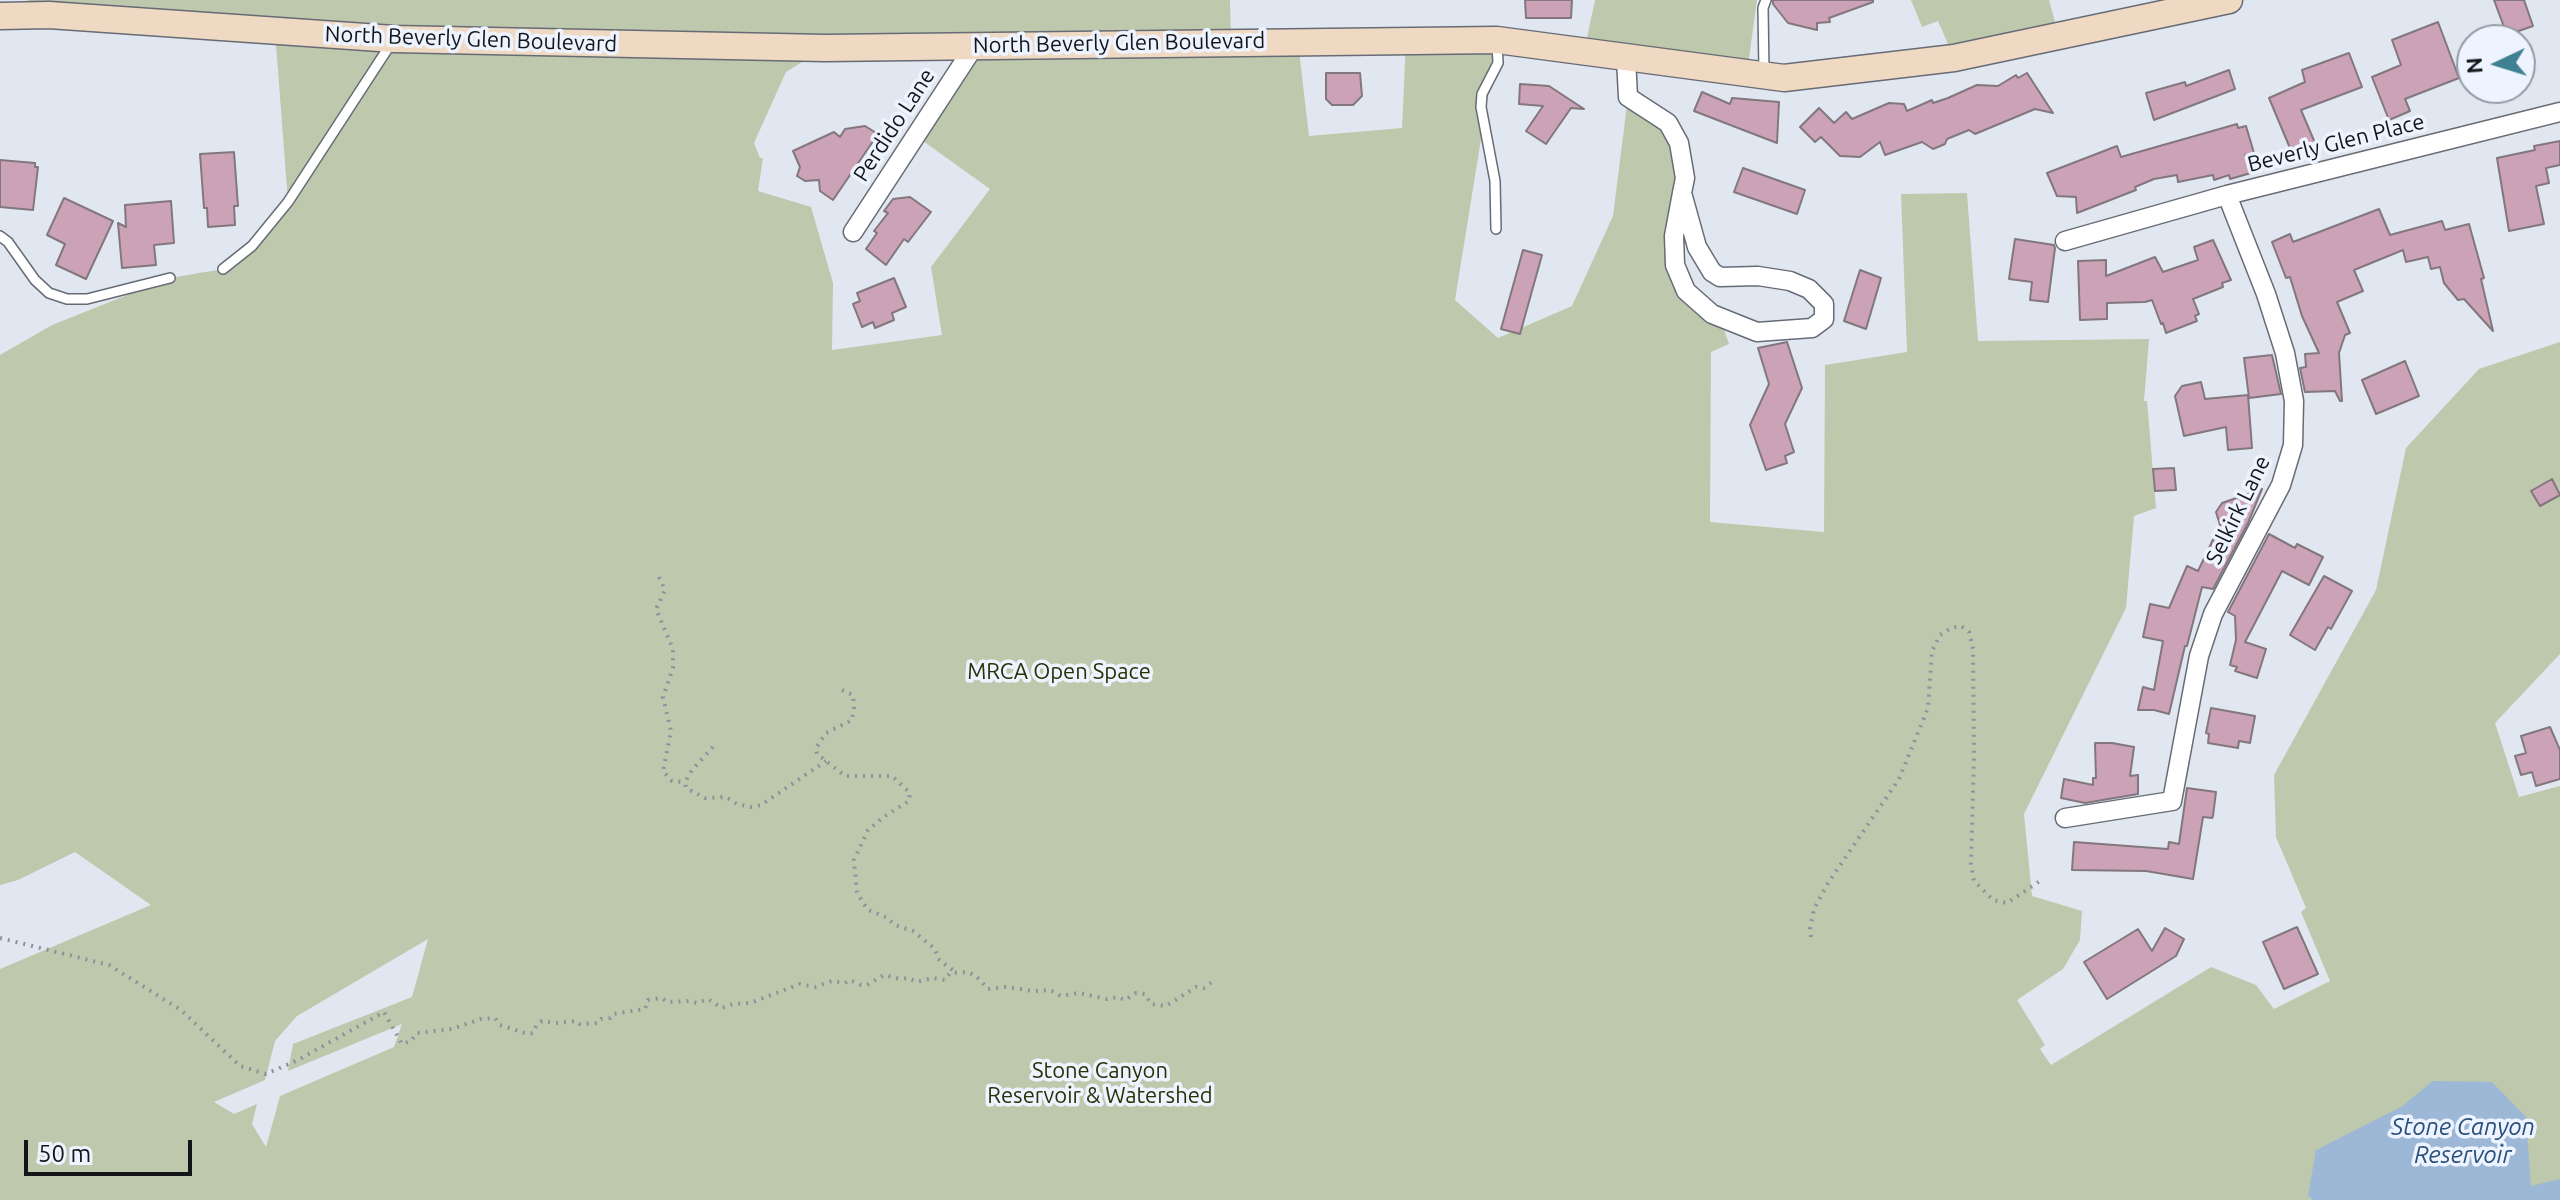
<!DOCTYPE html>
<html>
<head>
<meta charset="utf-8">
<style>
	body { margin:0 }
	#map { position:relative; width:2560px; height:1200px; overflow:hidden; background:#e1e7f1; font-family:Ubuntu,sans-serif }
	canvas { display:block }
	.north { position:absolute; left:2456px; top:24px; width:80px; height:80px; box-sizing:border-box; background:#eef4ff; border:2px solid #969ba3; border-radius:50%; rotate:266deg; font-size:22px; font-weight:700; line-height:32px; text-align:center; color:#131519 }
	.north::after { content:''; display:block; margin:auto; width:28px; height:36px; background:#3f8092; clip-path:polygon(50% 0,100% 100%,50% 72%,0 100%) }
	.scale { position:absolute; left:24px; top:1140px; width:168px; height:36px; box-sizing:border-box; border:4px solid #131519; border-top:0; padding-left:10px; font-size:24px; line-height:28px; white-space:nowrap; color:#131519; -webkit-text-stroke:6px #eef4ff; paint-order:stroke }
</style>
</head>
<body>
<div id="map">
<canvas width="2560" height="1200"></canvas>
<div class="north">N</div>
<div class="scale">50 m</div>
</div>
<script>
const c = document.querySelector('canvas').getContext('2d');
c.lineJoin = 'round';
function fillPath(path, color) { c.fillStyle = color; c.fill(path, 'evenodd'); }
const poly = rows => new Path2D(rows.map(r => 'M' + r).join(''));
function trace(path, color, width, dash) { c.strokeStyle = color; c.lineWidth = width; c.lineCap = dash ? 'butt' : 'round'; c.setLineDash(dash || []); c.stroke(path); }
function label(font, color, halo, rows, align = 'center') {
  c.font = font + ' Ubuntu,sans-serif'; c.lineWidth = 7; c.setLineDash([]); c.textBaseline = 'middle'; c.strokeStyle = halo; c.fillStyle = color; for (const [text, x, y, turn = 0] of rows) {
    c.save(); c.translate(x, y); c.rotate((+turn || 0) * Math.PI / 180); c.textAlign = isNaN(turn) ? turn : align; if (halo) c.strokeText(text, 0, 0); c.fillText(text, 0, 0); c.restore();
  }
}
const green = poly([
	[27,0,1230,0,1231,42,1298,42,1309,136,1402,128,1406,41,1497,40,1455,300,1498,338,1572,306,1613,216,1628,97,1679,143,1675,265,1712,314,1712,324,1721,321,1729,344,1711,352,1710,522,1824,532,1825,365,1907,352,1901,194,1967,193,1978,341,2149,339,2144,401,2147,401,2156,508,2134,516,2126,608,2024,814,2032,896,2082,911,2080,940,2063,969,2017,1000,2045,1045,2040,1049,2051,1065,2211,967,2256,985,2274,1009,2330,981,2301,912,2306,908,2276,837,2274,775,2376,590,2406,448,2479,369,2560,342,2560,654,2495,723,2519,797,2560,786,2560,1200,2308,1196,2312,1200,0,1200,0,969,151,905,75,852,18,880,0,885,0,355,52,325,170,278,223,269,252,246,288,202,275,31,49,15],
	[975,45,916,136,990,189,931,267,942,335,832,350,833,283,811,207,758,191,763,158,760,158,754,143,786,72,825,48],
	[428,939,412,997,293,1044,288,1071,402,1024,394,1047,280,1096,266,1147,252,1124,257,1104,234,1114,214,1102,265,1080,275,1041,297,1016],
	[1595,0,1757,0,1747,73,1584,52],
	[1911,0,2049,0,2059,36,1954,58,1938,21,1922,27]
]);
const water = poly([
	[2433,1081,2492,1082,2526,1117,2531,1186,2560,1179,2560,1200,2312,1200,2308,1196,2316,1150,2401,1107]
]);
const building = poly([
	[1525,0,1572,0,1571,18,1526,18,1525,0],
	[1773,0,1873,0,1873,2,1829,18,1830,22,1817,23,1817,30,1788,23,1773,4,1773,0],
	[2494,0,2524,0,2533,26,2507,35,2494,0],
	[2438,22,2459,78,2405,99,2410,111,2389,120,2372,77,2401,65,2392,40,2438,22],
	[2349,53,2362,87,2301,110,2318,150,2295,160,2269,98,2305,82,2302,70,2349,53],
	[2229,70,2235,89,2154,120,2146,93,2185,82,2186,86,2229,70],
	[1326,73,1360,73,1362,96,1353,105,1332,105,1326,99,1326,73],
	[2027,73,2053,113,2035,109,1975,134,1969,130,1947,139,1945,144,1933,149,1922,142,1885,155,1880,142,1860,157,1840,156,1821,137,1815,142,1800,127,1819,108,1834,123,1846,112,1852,119,1889,103,1904,104,1907,111,1932,100,1933,103,1948,98,1977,85,1998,86,2016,75,2018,78,2027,73],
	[1520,84,1549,86,1584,109,1571,108,1546,144,1526,131,1543,106,1519,104,1520,84],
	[1702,92,1730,104,1732,98,1779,102,1777,143,1694,111,1702,92],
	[2237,124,2238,128,2246,126,2254,153,2245,155,2251,173,2230,179,2229,175,2214,180,2213,175,2178,182,2177,175,2154,179,2135,187,2136,190,2077,213,2076,197,2057,196,2047,173,2117,146,2121,157,2237,124],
	[865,126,878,134,833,200,820,191,819,180,805,181,797,176,800,167,793,151,834,132,840,137,845,129,865,126],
	[2560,141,2560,165,2546,168,2549,183,2536,186,2544,224,2509,231,2497,158,2535,150,2534,146,2560,141],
	[234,152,238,206,234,206,235,225,208,227,207,208,204,208,200,154,234,152],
	[0,160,35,163,35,167,38,167,33,210,0,207,0,160],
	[1743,168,1805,190,1797,214,1734,192,1743,168],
	[910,197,931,212,908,242,904,239,886,265,866,249,877,233,874,231,888,213,884,211,893,199,910,197],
	[64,198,113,221,86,279,56,265,65,244,47,235,64,198],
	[171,201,174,243,154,245,156,265,122,268,118,223,126,227,125,205,171,201],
	[2379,209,2390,235,2442,221,2445,230,2469,224,2484,278,2481,279,2493,331,2464,299,2458,300,2444,283,2440,267,2431,269,2428,257,2406,262,2403,250,2354,270,2363,291,2337,302,2350,333,2345,335,2339,353,2342,401,2340,401,2335,391,2305,392,2300,368,2306,367,2305,354,2319,353,2302,316,2290,277,2286,278,2272,242,2290,234,2293,242,2379,209],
	[2015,239,2054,245,2055,248,2048,302,2030,300,2032,282,2009,279,2015,239],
	[2213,240,2231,280,2222,283,2223,287,2193,299,2199,314,2195,316,2197,321,2166,333,2163,323,2161,324,2152,300,2145,302,2107,303,2107,319,2080,320,2078,261,2106,260,2106,276,2155,257,2163,272,2198,260,2194,247,2213,240],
	[1523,250,1542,255,1520,334,1501,329,1523,250],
	[1860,270,1881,278,1866,329,1844,321,1860,270],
	[894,278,906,307,892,313,894,320,875,328,873,322,862,327,853,304,860,301,857,293,894,278],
	[1787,342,1802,388,1785,424,1794,452,1785,456,1787,463,1766,470,1750,425,1769,384,1758,348,1787,342],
	[2272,355,2281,394,2249,398,2244,358,2272,355],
	[2405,361,2419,396,2376,414,2362,380,2405,361],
	[2201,382,2205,399,2248,395,2252,448,2228,450,2226,427,2184,436,2175,396,2182,386,2201,382],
	[2174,468,2176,490,2155,491,2153,469,2174,468],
	[2552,479,2560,495,2540,506,2531,491,2552,479],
	[2262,489,2248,523,2213,589,2202,587,2187,646,2185,646,2169,714,2154,710,2138,710,2143,687,2154,690,2163,641,2143,637,2150,604,2169,608,2187,566,2198,571,2220,525,2216,512,2222,503,2262,489],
	[2269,534,2295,548,2297,544,2323,557,2309,585,2282,571,2245,642,2266,649,2257,678,2235,671,2237,667,2230,665,2236,640,2235,616,2228,612,2269,534],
	[2324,576,2352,591,2331,629,2328,627,2315,650,2290,635,2324,576],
	[2211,708,2255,716,2250,743,2239,741,2238,748,2208,743,2209,734,2206,733,2211,708],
	[2550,727,2560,750,2560,779,2536,786,2532,772,2521,775,2515,756,2526,753,2521,736,2550,727],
	[2095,743,2112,743,2134,747,2130,776,2138,775,2138,794,2085,803,2061,798,2064,779,2093,785,2093,778,2096,778,2095,743],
	[2187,788,2216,792,2213,816,2212,818,2203,817,2193,879,2146,871,2072,870,2074,842,2168,849,2169,842,2179,844,2187,788],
	[2297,927,2318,974,2284,989,2263,942,2297,927],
	[2165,928,2184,939,2176,956,2107,999,2084,962,2138,929,2152,951,2165,928]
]);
const path = poly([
	[659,577,665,590,656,609,673,649,673,668,663,697,671,731,663,771,672,781,685,782],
	[842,690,853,695,854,707,852,720,826,733,816,748,817,754,845,776,892,776,910,793,909,801,885,816,868,830,854,860,857,893,868,910,886,917,895,925,913,931,935,949,938,959,954,971],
	[713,747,692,770,685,782,686,788,705,798,726,797,737,804,751,807,761,805,826,761],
	[1811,937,1810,929,1814,909,1828,883,1899,779,1928,708,1932,651,1940,635,1951,628,1961,626,1969,632,1973,649,1974,756,1971,864,1974,881,1993,900,2007,903,2040,881],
	[0,938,109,965,181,1010,240,1066,266,1074,298,1060,384,1012,402,1044,411,1041,417,1033,452,1029,481,1019,495,1018,500,1025,528,1034,533,1033,536,1026,542,1021,556,1023,577,1021,580,1024,598,1023,601,1019,610,1018,613,1014,645,1009,648,1000,661,998,668,1002,689,1001,697,1003,708,999,722,1008,733,1004,750,1003,800,984,815,987,832,981,845,983,850,980,861,985,867,985,884,975,900,979,908,978,917,982,933,978,945,980,950,973,968,972,976,976,988,989,1005,987,1034,991,1050,990,1061,996,1079,993,1107,999,1118,997,1125,1000,1136,993,1145,994,1151,1004,1166,1006,1196,987,1204,988,1212,982]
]);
const service = poly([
	[1764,72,1763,8,1766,0],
	[1496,229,1495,181,1481,107,1482,94,1498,63,1497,43],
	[0,236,8,242,35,280,49,293,67,299,87,299,170,278],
	[223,269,252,246,288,202,392,42]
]);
const minor = poly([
	[1626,58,1628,97,1668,123,1679,143,1685,178,1682,193,1674,236,1675,265,1686,291,1712,314,1757,332,1812,328,1824,319,1824,304,1809,289,1790,281,1758,276,1720,277,1712,272,1697,247,1682,193],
	[853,232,975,45],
	[2065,241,2227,195,2560,112],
	[2065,818,2172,801,2199,656,2213,614,2281,485,2293,445,2294,401,2285,353,2266,294,2227,195]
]);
const secondary = poly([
	[0,16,49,15,394,39,825,48,1497,40,1784,78,1954,58,2229,0]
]);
const streetNames = [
	["North Beverly Glen Boulevard",471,39,2],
	["North Beverly Glen Boulevard",1119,43,-1],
	["Perdido Lane",894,125,-57],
	["Beverly Glen Place",2336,143,-14],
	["Selkirk Lane",2238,510,-64]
];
const parkNames = [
	["MRCA Open Space",1059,672],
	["Stone Canyon",1100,1071],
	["Reservoir & Watershed",1100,1096]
];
const waterNames = [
	["Stone Canyon",2463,1127],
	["Reservoir",2463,1155]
];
fillPath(green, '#bec8ad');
fillPath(water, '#9db8d7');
fillPath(building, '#cca3b6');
trace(building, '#82777c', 2);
trace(service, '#666b75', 12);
trace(minor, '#666b75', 21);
trace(secondary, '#666b75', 29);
trace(path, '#8d9199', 4, [2, 6]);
trace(service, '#fff', 9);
trace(minor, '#fff', 18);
trace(secondary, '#efd9c2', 26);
label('22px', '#131519', '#eef4ff', streetNames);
label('22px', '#263205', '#eef4ff', parkNames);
label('italic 24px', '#294f7a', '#eef4ff', waterNames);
</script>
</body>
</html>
